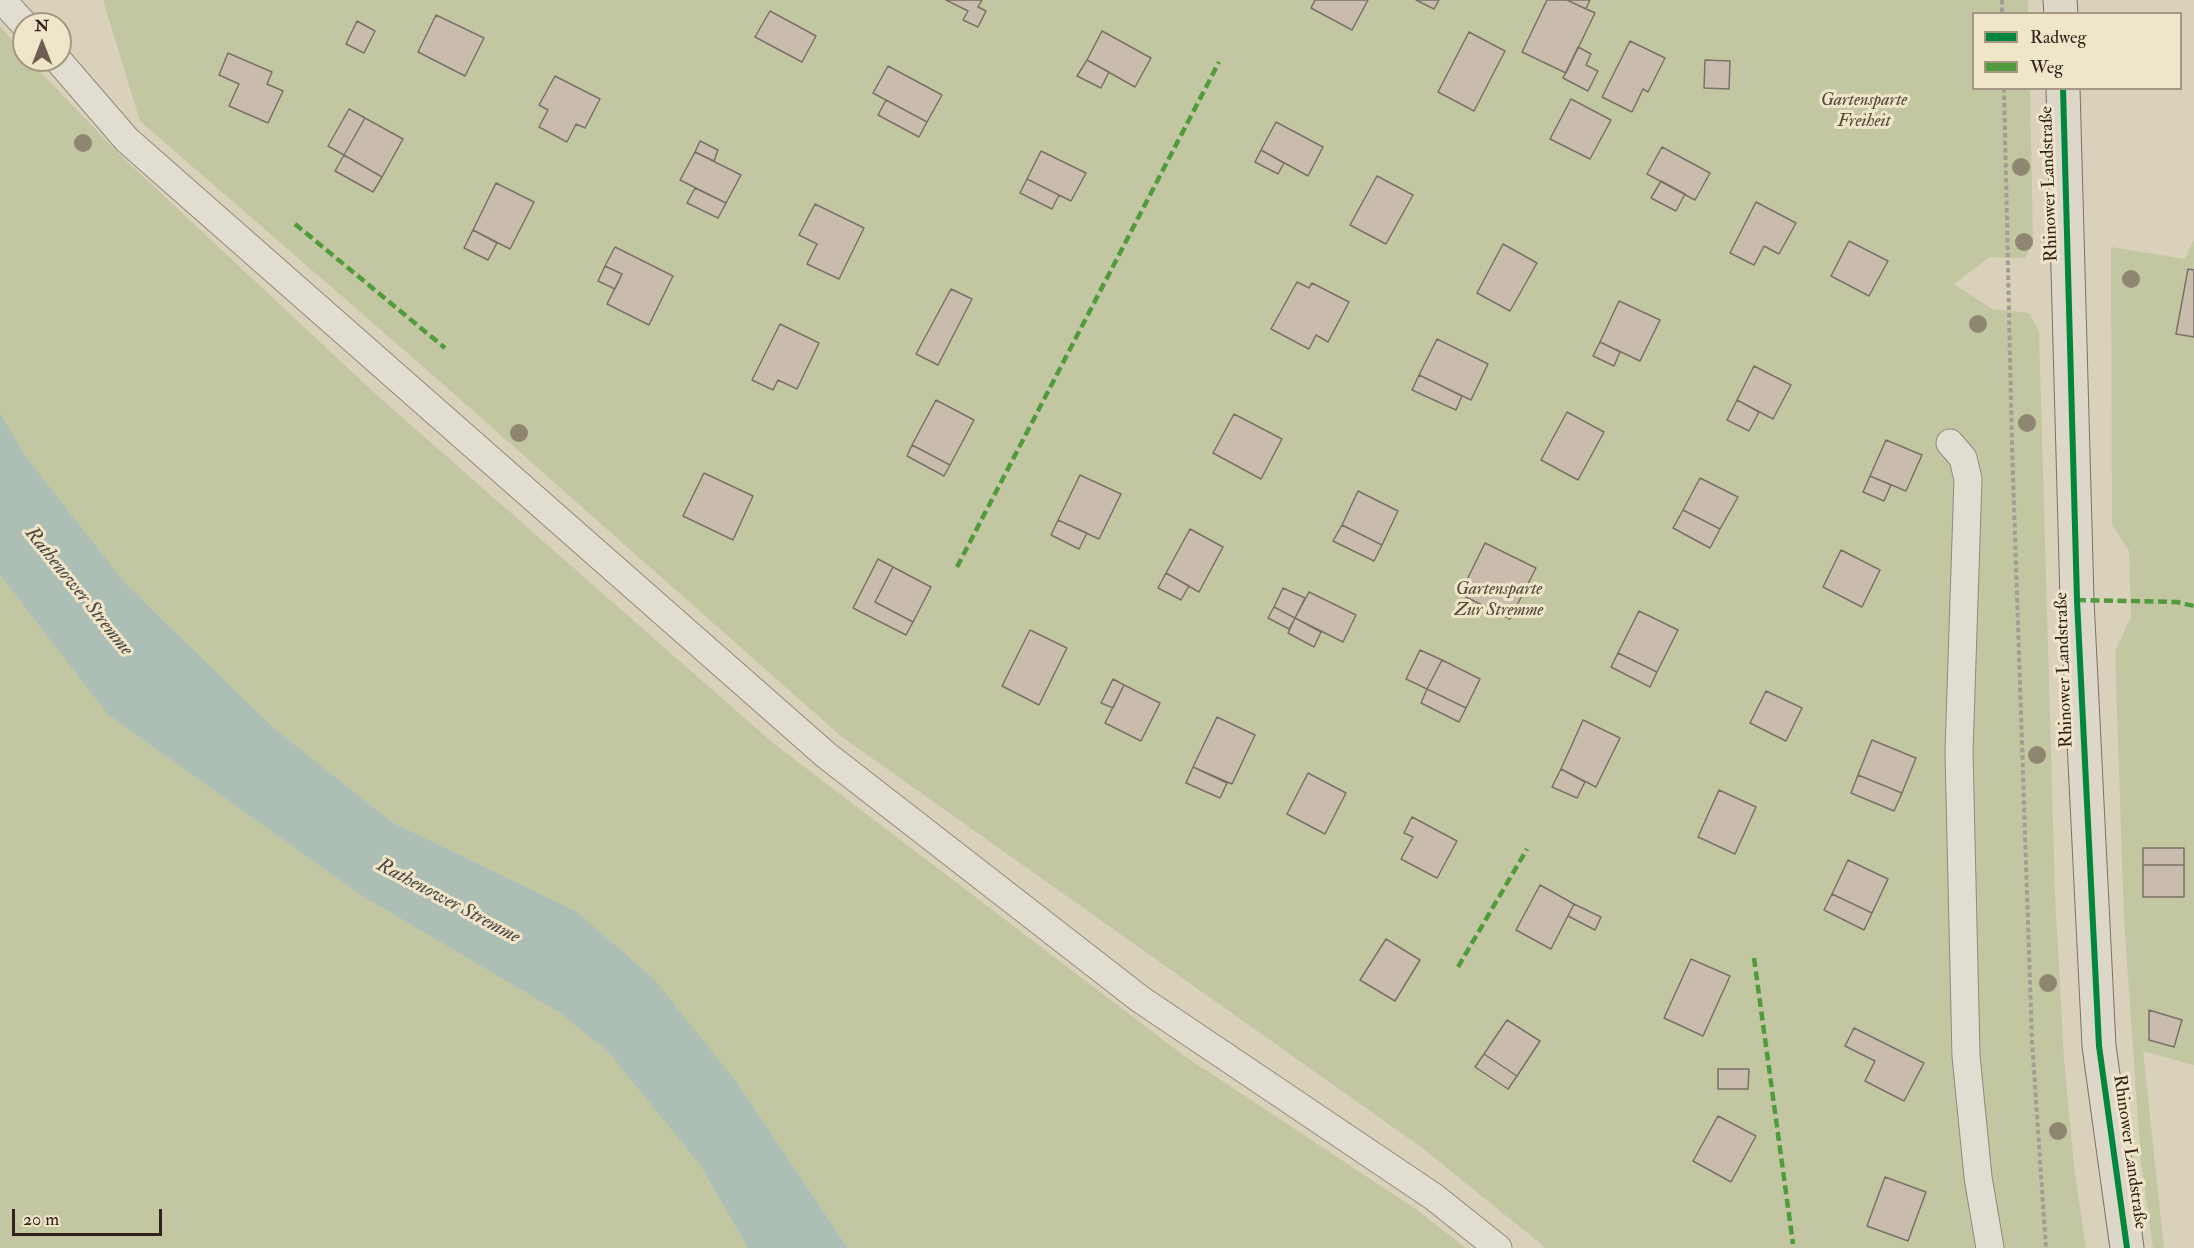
<!DOCTYPE html>
<html>
<head>
<meta charset="utf-8">
<style>
	body { margin:0 }
	#map { position:relative; width:2194px; height:1248px; overflow:hidden; background:#d9d1b9; font-family:"IM FELL Double Pica",serif }
	canvas { display:block }
	.legend { position:absolute; left:1972px; top:12px; width:210px; height:78px; box-sizing:border-box; background:#efe5c9; border:2px solid #a49783; margin:0; padding:8px 10px; list-style:none; font-size:18px; color:#34221a }
	.legend li { display:flex; align-items:center; gap:12px; height:30px }
	.legend b { width:30px; border:2px solid #a49783 }
	.north { position:absolute; left:12px; top:12px; width:60px; height:60px; box-sizing:border-box; background:#efe5c9; border:2px solid #a49783; border-radius:50%; rotate:0deg; font-size:16px; font-weight:700; line-height:24px; text-align:center; color:#34221a }
	.north::after { content:''; display:block; margin:auto; width:21px; height:27px; background:#6e5f52; clip-path:polygon(50% 0,100% 100%,50% 72%,0 100%) }
	.scale { position:absolute; left:12px; top:1209px; width:150px; height:27px; box-sizing:border-box; border:3px solid #34221a; border-top:0; padding-left:8px; font-size:18px; line-height:21px; white-space:nowrap; color:#34221a; -webkit-text-stroke:4px #efe5c9; paint-order:stroke }
</style>
</head>
<body>
<div id="map">
<canvas width="2194" height="1248"></canvas>
<ul class="legend">
<li><b style="height:8px;background:#00873e"></b>Radweg</li>
<li><b style="height:8px;background:#519b3e"></b>Weg</li>
</ul>
<div class="north">N</div>
<div class="scale">20 m</div>
</div>
<script>
const c = document.querySelector('canvas').getContext('2d');
c.lineJoin = 'round';
function fillPath(path, color) { c.fillStyle = color; c.fill(path, 'evenodd'); }
const poly = rows => new Path2D(rows.map(r => 'M' + r).join(''));
function trace(path, color, width, dash) { c.strokeStyle = color; c.lineWidth = width; c.lineCap = dash ? 'butt' : 'round'; c.setLineDash(dash || []); c.stroke(path); }
function label(font, color, halo, rows, align = 'center') {
  c.font = font + ' "IM FELL Double Pica",serif'; c.lineWidth = 6; c.setLineDash([]); c.textBaseline = 'middle'; c.strokeStyle = halo; c.fillStyle = color; for (const [text, x, y, turn = 0] of rows) {
    c.save(); c.translate(x, y); c.rotate((+turn || 0) * Math.PI / 180); c.textAlign = isNaN(turn) ? turn : align; if (halo) c.strokeText(text, 0, 0); c.fillText(text, 0, 0); c.restore();
  }
}
const green = poly([
	[103,0,2028,0,2028,13,1974,14,1974,88,2030,89,2033,243,2025,258,1990,257,1954,284,1992,309,2029,313,2039,331,2055,895,2064,1059,2074,1167,2086,1248,1546,1248,1421,1147,842,737,427,370,140,121],
	[0,26,24,55,24,60,29,60,120,155,380,398,773,743,1183,1055,1417,1210,1466,1248,848,1248,739,1085,576,911,392,822,274,728,126,584,25,455,0,413],
	[2194,240,2194,1065,2143,1051,2164,1248,2153,1248,2141,1162,2124,919,2115,651,2131,617,2129,551,2112,525,2111,247,2185,259],
	[0,575,108,715,359,894,560,1013,608,1052,700,1165,748,1248,0,1248]
]);
const water = poly([
	[0,413,25,455,126,584,274,728,392,822,576,911,654,979,739,1085,848,1248,748,1248,700,1165,608,1052,560,1013,359,894,108,715,0,575]
]);
const building = poly([
	[946,0,982,0,978,7,986,11,978,27,963,20,968,11,946,0],
	[1315,0,1368,0,1352,30,1311,8,1315,0],
	[1416,0,1439,0,1434,9,1416,0],
	[1547,0,1567,0,1595,13,1566,73,1522,52,1547,0],
	[1567,0,1590,0,1586,9,1567,0],
	[770,11,816,36,802,62,755,37,770,11],
	[436,15,484,38,465,76,418,52,436,15],
	[357,21,375,31,364,53,346,44,357,21],
	[1102,31,1151,58,1135,87,1087,60,1102,31],
	[1469,32,1505,51,1474,111,1438,92,1469,32],
	[1630,41,1665,58,1648,92,1643,89,1632,112,1602,97,1630,41],
	[1578,47,1591,54,1586,65,1598,71,1588,91,1563,78,1578,47],
	[228,53,272,72,267,84,283,91,268,123,229,106,239,84,219,75,228,53],
	[1087,60,1109,72,1101,88,1077,76,1087,60],
	[1705,60,1730,61,1729,89,1704,88,1705,60],
	[888,66,942,95,927,122,873,93,888,66],
	[555,76,600,99,585,128,576,124,567,142,539,127,548,110,539,105,555,76],
	[1571,99,1611,120,1590,159,1550,139,1571,99],
	[886,100,927,122,919,137,878,115,886,100],
	[349,109,365,118,344,155,328,146,349,109],
	[365,118,403,139,382,177,344,155,365,118],
	[1276,122,1323,147,1308,176,1261,150,1276,122],
	[700,141,718,150,714,161,695,152,700,141],
	[1662,147,1710,173,1695,200,1647,174,1662,147],
	[1261,150,1284,163,1278,174,1255,162,1261,150],
	[1041,151,1086,173,1071,201,1027,179,1041,151],
	[695,152,741,175,726,203,680,180,695,152],
	[344,155,382,177,373,192,335,171,344,155],
	[1377,176,1413,195,1386,244,1350,225,1377,176],
	[1027,179,1059,195,1052,209,1020,193,1027,179],
	[1661,181,1685,194,1676,211,1651,198,1661,181],
	[496,183,534,202,510,249,473,230,496,183],
	[695,188,726,203,718,218,687,203,695,188],
	[1756,202,1796,223,1779,254,1764,246,1754,265,1730,253,1756,202],
	[815,204,864,228,839,279,807,264,817,244,799,235,815,204],
	[473,230,497,243,488,260,464,248,473,230],
	[1849,241,1888,261,1869,296,1831,276,1849,241],
	[1503,244,1537,263,1510,311,1477,293,1503,244],
	[615,247,673,276,649,325,607,304,622,274,605,266,615,247],
	[605,266,622,274,615,289,598,281,605,266],
	[2188,269,2194,270,2194,337,2176,334,2188,269],
	[1297,282,1309,288,1312,283,1349,302,1328,342,1316,335,1309,349,1271,329,1297,282],
	[951,289,972,299,938,365,916,354,951,289],
	[1619,301,1660,320,1640,361,1600,342,1619,301],
	[780,324,819,343,797,389,778,380,773,390,752,380,780,324],
	[1437,339,1488,364,1471,400,1419,375,1437,339],
	[1600,342,1620,352,1614,366,1593,356,1600,342],
	[1754,366,1791,385,1773,419,1737,400,1754,366],
	[1419,375,1462,396,1456,410,1412,390,1419,375],
	[936,400,974,420,950,465,912,445,936,400],
	[1737,400,1759,412,1749,431,1727,420,1737,400],
	[1567,412,1604,432,1578,480,1541,460,1567,412],
	[1234,414,1282,439,1261,479,1213,453,1234,414],
	[1886,440,1922,455,1906,491,1870,476,1886,440],
	[912,445,950,465,944,476,907,456,912,445],
	[704,473,753,496,733,540,683,516,704,473],
	[1080,475,1121,494,1099,539,1058,520,1080,475],
	[1870,476,1891,485,1884,501,1863,492,1870,476],
	[1700,478,1738,497,1720,529,1683,510,1700,478],
	[1358,491,1398,511,1382,545,1342,525,1358,491],
	[1683,510,1720,529,1710,548,1673,528,1683,510],
	[1058,520,1087,533,1079,549,1051,535,1058,520],
	[1342,525,1382,545,1374,561,1333,541,1342,525],
	[1190,529,1223,547,1199,592,1166,573,1190,529],
	[1485,543,1536,568,1510,619,1460,594,1485,543],
	[1841,550,1880,570,1862,607,1823,587,1841,550],
	[878,559,893,567,875,602,913,622,906,635,853,608,878,559],
	[893,567,931,587,913,622,875,602,893,567],
	[1166,573,1189,586,1181,600,1158,588,1166,573],
	[1283,588,1305,598,1295,618,1274,607,1283,588],
	[1309,592,1356,615,1343,642,1295,618,1309,592],
	[1274,607,1295,618,1289,629,1268,618,1274,607],
	[1639,611,1678,630,1657,672,1618,653,1639,611],
	[1295,618,1321,632,1314,647,1288,633,1295,618],
	[1030,630,1067,648,1039,705,1002,686,1030,630],
	[1420,650,1442,660,1427,689,1406,679,1420,650],
	[1618,653,1657,672,1650,687,1611,667,1618,653],
	[1442,660,1480,679,1466,708,1427,689,1442,660],
	[1113,679,1124,685,1113,708,1101,703,1113,679],
	[1124,685,1160,703,1141,741,1105,723,1124,685],
	[1427,689,1466,708,1459,722,1421,703,1427,689],
	[1766,691,1802,708,1786,741,1750,723,1766,691],
	[1217,717,1255,735,1232,784,1193,767,1217,717],
	[1583,720,1620,738,1596,787,1561,769,1583,720],
	[1872,740,1916,758,1902,793,1858,775,1872,740],
	[1193,767,1227,783,1220,798,1186,783,1193,767],
	[1561,769,1585,782,1577,798,1552,787,1561,769],
	[1308,773,1346,793,1325,834,1287,814,1308,773],
	[1858,775,1902,793,1894,811,1851,793,1858,775],
	[1719,790,1756,807,1735,854,1698,837,1719,790],
	[1412,817,1457,841,1437,878,1401,859,1413,837,1404,833,1412,817],
	[2143,848,2184,848,2184,865,2143,865,2143,848],
	[1848,860,1888,879,1872,913,1832,894,1848,860],
	[2143,865,2184,865,2184,897,2143,897,2143,865],
	[1540,885,1574,904,1551,949,1516,930,1540,885],
	[1832,894,1872,913,1864,930,1824,910,1832,894],
	[1574,904,1601,917,1595,930,1568,916,1574,904],
	[1386,939,1420,960,1395,1001,1360,980,1386,939],
	[1691,959,1730,976,1703,1036,1664,1018,1691,959],
	[2149,1010,2182,1020,2174,1047,2149,1040,2149,1010],
	[1507,1020,1540,1041,1517,1076,1484,1054,1507,1020],
	[1854,1028,1924,1063,1904,1101,1865,1081,1875,1061,1845,1046,1854,1028],
	[1484,1054,1517,1076,1508,1089,1475,1067,1484,1054],
	[1718,1069,1749,1069,1748,1089,1718,1089,1718,1069],
	[1718,1116,1756,1136,1731,1182,1693,1161,1718,1116],
	[1885,1177,1926,1192,1908,1241,1867,1226,1885,1177]
]);
const path = poly([
	[2002,0,2002,14],
	[2004,88,2012,446,2032,1041,2046,1248]
]);
const service = poly([
	[2,0,24,24],
	[58,60,127,140,826,755,1140,999,1434,1197,1498,1248],
	[1950,443,1963,458,1968,479,1959,751,1966,1056,1978,1177,1990,1248]
]);
const primary = poly([
	[2060,0,2061,14],
	[2063,88,2077,600,2099,1046,2127,1248]
]);
const quiet = poly([
	[295,224,445,348],
	[957,567,1219,62],
	[2077,600,2177,602,2194,606],
	[1754,958,1793,1244],
	[1458,967,1527,849]
]);
const cycleway = poly([
	[2063,88,2077,600,2099,1046,2127,1248]
]);
const trees = [
	[83,143],
	[2021,167],
	[2024,242],
	[2131,279],
	[1978,324],
	[2027,423],
	[519,433],
	[2037,755],
	[2048,983],
	[2058,1131]
];
const parkNames = [
	["Gartensparte",1864,101],
	["Freiheit",1864,122],
	["Gartensparte",1499,590],
	["Zur Stremme",1499,611]
];
const streetNames = [
	["Rhinower Landstraße",2050,184,-92],
	["Rhinower Landstraße",2065,670,-92],
	["Rhinower Landstraße",2129,1152,82]
];
const waterNames = [
	["Rathenower Stremme",78,592,51],
	["Rathenower Stremme",448,902,28]
];
fillPath(green, '#c2c7a1');
fillPath(water, '#adbfb5');
fillPath(building, '#cabcad');
trace(building, '#7a7266', 1.5);
trace(service, '#908a7b', 29);
trace(primary, '#7a7266', 35);
trace(path, '#a39e94', 4, [4.5, 3]);
trace(service, '#e2ddd1', 27);
trace(primary, '#dcd7c9', 33);
trace(quiet, '#519b3e', 4.5, [9, 4.5]);
trace(cycleway, '#00873e', 6);
c.fillStyle = '#8f8672';
for (const [x, y] of trees) { c.beginPath(); c.arc(x, y, 9, 0, 2 * Math.PI); c.fill(); }
label('italic 18px', '#534937', '#efe5c9', parkNames);
label('18px', '#34221a', '#efe5c9', streetNames);
label('italic 20px', '#4e4740', '#efe5c9', waterNames);
</script>
</body>
</html>
